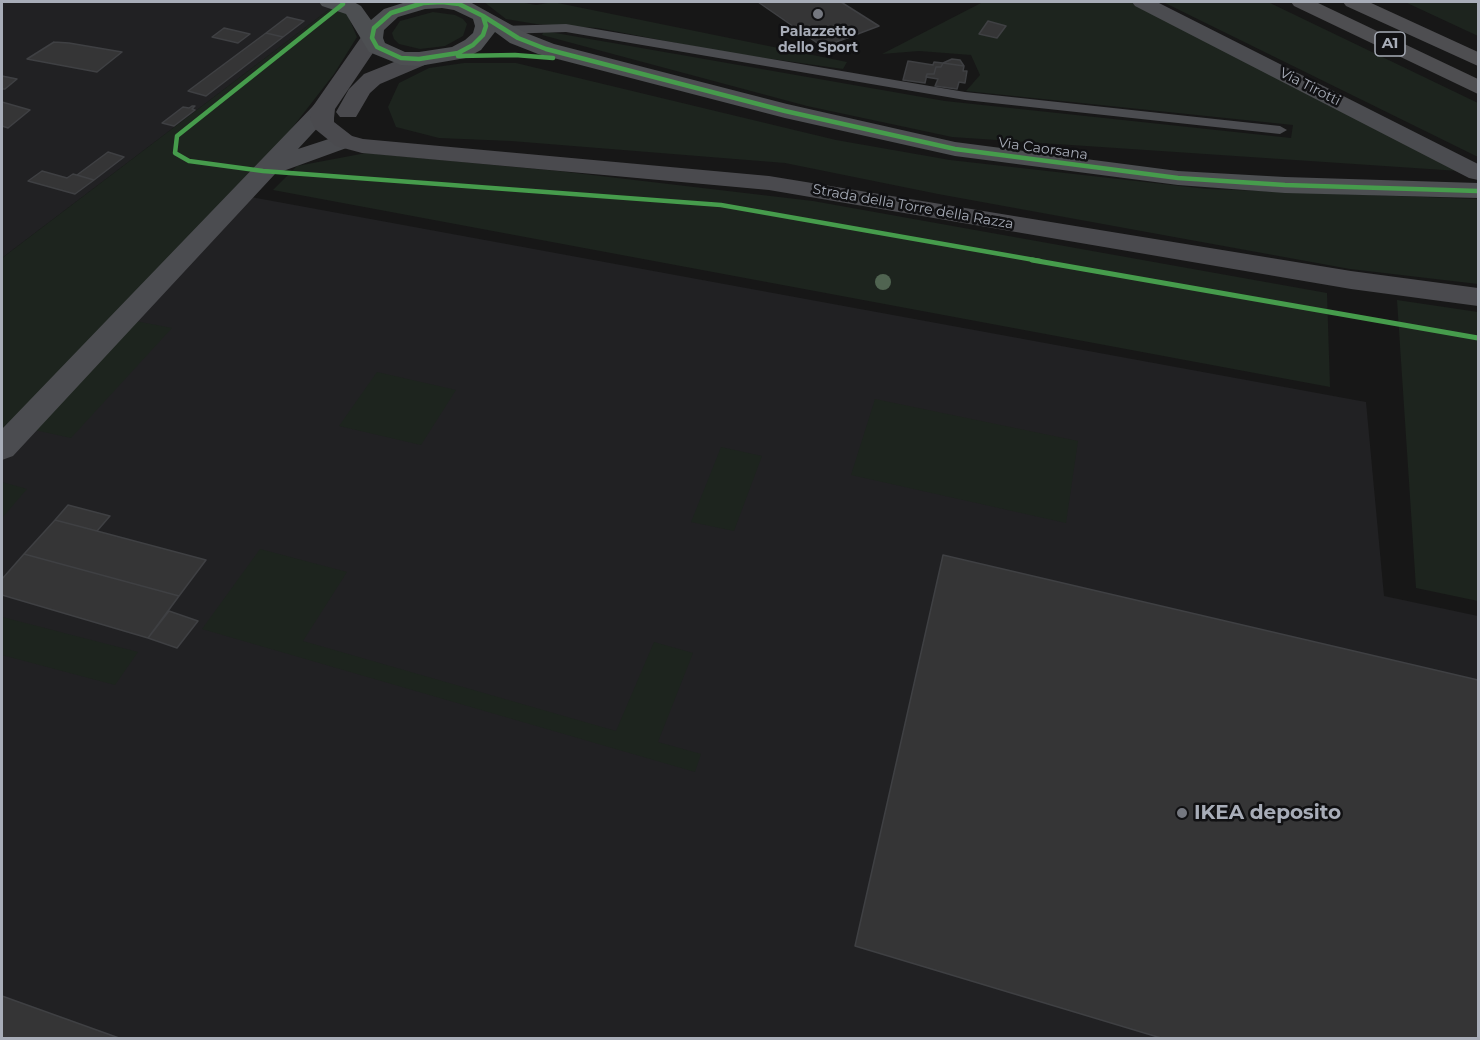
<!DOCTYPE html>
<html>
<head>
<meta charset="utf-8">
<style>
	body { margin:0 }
	#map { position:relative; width:1480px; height:1040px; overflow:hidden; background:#171717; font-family:Montserrat,sans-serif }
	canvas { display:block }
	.frame { position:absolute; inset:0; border:3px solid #a8adb8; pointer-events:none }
</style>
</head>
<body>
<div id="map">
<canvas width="1480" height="1040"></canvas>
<div class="frame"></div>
</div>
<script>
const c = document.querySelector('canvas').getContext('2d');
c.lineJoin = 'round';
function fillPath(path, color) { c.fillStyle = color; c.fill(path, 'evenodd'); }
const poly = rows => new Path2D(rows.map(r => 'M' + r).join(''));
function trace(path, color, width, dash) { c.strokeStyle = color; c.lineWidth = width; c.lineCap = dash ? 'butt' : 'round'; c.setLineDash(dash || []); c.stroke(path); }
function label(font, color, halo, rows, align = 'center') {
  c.font = font + ' Montserrat,sans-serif'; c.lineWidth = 5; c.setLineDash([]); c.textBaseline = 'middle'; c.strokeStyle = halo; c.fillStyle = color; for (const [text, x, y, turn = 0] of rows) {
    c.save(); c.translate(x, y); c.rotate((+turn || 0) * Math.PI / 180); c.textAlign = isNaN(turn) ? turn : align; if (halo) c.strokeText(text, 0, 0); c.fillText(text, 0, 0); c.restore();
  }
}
const built = poly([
	[2,2,317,2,335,5,2,258],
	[240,195,1366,402,1384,596,1478,616,1478,1038,2,1038,2,448]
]);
const green = poly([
	[484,2,520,2,536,5,553,2,847,62,843,69,723,52,598,28,536,24,506,19],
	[983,2,1131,2,1459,171,952,137,807,106,542,35,544,31,945,101,1291,138,1293,125,966,91,980,75,971,55,919,51,882,54],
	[1163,2,1268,2,1478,103,1478,157],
	[1405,2,1478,2,1478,36],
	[343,4,357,37,334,74,240,195,125,319,172,328,71,438,21,427,2,448,2,258,335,5],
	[433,12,455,15,463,19,467,24,463,36,445,46,420,49,399,44,394,39,392,33,400,21],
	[464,63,516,63,836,140,950,160,1207,189,1478,199,1478,284,1350,269,938,194,785,163,511,141,439,138,396,127,388,107,399,83,429,68],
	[366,153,558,171,813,201,1327,293,1330,387,273,190,297,166],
	[1397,300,1478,312,1478,601,1416,588],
	[377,372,456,390,421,445,339,426],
	[875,399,1078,441,1066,523,851,475],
	[721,447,762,456,734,531,691,522],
	[2,482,27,489,2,518],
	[260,549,347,572,303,641,616,731,654,642,693,653,658,742,701,754,695,772,202,629],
	[2,617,138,652,115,685,2,655]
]);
const building = poly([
	[758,2,841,2,879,26,823,47,758,2],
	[287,17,304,21,283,37,266,33,287,17],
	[988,21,1006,26,997,38,979,34,988,21],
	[224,28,250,34,238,43,212,37,224,28],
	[266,33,283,37,206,96,188,91,266,33],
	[54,42,69,43,122,52,97,72,27,59,54,42],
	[952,59,960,60,964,66,943,63,952,59],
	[908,61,933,65,934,62,943,63,941,67,936,67,934,74,927,74,925,83,903,80,908,61],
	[943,63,964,66,963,71,967,71,965,83,959,82,957,89,935,86,938,79,926,77,927,74,934,74,936,67,941,67,943,63],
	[2,76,17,79,5,89,2,89,2,76],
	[2,102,30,110,8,128,2,126,2,102],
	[192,106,195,106,192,109,195,110,174,126,162,123,183,107,189,108,192,106],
	[108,152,124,157,94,180,77,175,108,152],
	[42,171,67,178,73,174,94,180,75,194,28,181,42,171],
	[68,505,110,516,97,531,55,520,68,505],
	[55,520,97,531,206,560,179,596,24,554,55,520],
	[24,554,179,596,148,638,2,595,2,579,24,554],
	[943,555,1478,680,1478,1038,1161,1038,855,946,943,555],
	[169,611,198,621,177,648,148,638,169,611],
	[2,996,119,1038,2,1038,2,996]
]);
const lane = poly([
	[566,24,965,92,1280,126,1287,130,1280,134,965,100,566,32,503,34,497,30,503,26,566,24]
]);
const street = poly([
	[1132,2,1157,2,1478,164,1478,180,1469,178,1135,6,1132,2],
	[323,102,331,104,335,109,298,149,344,134,352,136,356,141,352,146,275,174,13,456,2,460,2,429,315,104,323,102]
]);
const secondary = poly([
	[372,32,380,33,383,38,335,109,334,118,334,122,352,136,363,139,769,176,1351,271,1478,288,1478,306,1351,289,769,190,362,153,336,146,315,129,310,118,311,109,364,33,372,32],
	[419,52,427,54,430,59,427,64,380,84,370,93,356,117,340,117,336,112,349,89,364,74,419,52]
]);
const primary = poly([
	[319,2,354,2,361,6,371,20,384,9,406,2,470,2,526,33,554,44,787,104,955,142,1178,171,1285,177,1478,183,1478,198,1285,193,1178,185,955,156,785,118,538,54,510,43,495,32,481,50,466,58,419,66,401,65,369,52,346,14,322,6,319,2],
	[442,8,454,10,473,19,475,26,473,33,465,40,452,47,419,52,405,52,385,43,383,38,384,30,398,17,425,9,442,8]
]);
const highway = poly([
	[1291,2,1316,2,1478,79,1478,94,1294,6,1291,2],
	[1343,2,1369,2,1478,52,1478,66,1346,6,1343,2]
]);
const cyclewayFar1 = poly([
	[442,2,459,4,483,16,486,26,483,35,473,45,458,53,419,59,401,58,377,47,372,38,374,28,391,13,423,3,442,2],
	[343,4,177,136,175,153,189,161,263,171,721,205,1040,261],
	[483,16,518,38,546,49,785,111,955,149,1178,178,1285,185,1478,191],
	[458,56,515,55,553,58]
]);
const cycleway = poly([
	[1032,260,1478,338]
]);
const trees = [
	[883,282]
];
const markers = [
	[818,14,6,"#757880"],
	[1182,813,6,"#757880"]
];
const farPoinames = [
	["Palazzetto",818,32],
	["dello Sport",818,48]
];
const farStreetnames = [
	["Via Tirotti",1310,87,27],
	["Via Caorsana",1043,149,8],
	["Strada della Torre della Razza",913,207,10]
];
const shields = [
	[1390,44,30]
];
const shieldNames = [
	["A1",1390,44]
];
const nearPoinames = [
	["IKEA deposito",1194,813]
];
fillPath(built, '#212123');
fillPath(green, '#1d241e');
fillPath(building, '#353536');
trace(building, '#3f4043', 1.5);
fillPath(lane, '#4b4c50');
fillPath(street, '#4b4c50');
fillPath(secondary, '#4a4a4e');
fillPath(primary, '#4d4f52');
fillPath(highway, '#4e4e51');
trace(cyclewayFar1, '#469c4c', 4.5);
trace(cycleway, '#469c4c', 5);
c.fillStyle = '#506451';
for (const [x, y] of trees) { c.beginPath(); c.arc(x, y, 8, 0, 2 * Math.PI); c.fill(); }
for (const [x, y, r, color] of markers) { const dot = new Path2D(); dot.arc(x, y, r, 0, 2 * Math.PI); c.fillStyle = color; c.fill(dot); trace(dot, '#111113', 2); }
label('bold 14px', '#a8adb8', '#111113', farPoinames);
label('14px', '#a8adb8', '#111113', farStreetnames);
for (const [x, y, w] of shields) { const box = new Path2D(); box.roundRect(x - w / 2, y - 12, w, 24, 4.5); c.fillStyle = '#111113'; c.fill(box); trace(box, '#a8adb8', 1.5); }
label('bold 15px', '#a8adb8', null, shieldNames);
label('bold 20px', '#a8adb8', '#111113', nearPoinames, 'left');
</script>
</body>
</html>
